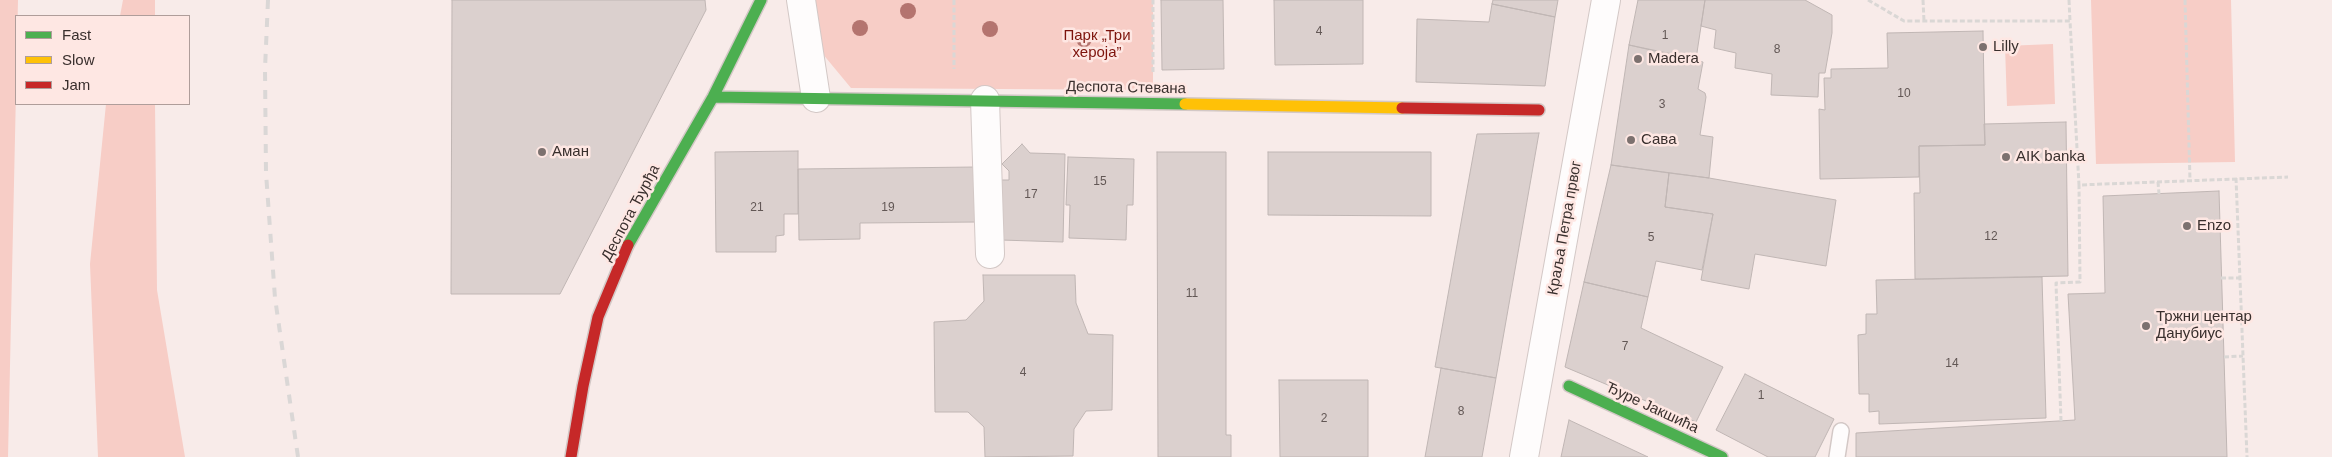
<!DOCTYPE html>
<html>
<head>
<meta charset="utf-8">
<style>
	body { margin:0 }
	#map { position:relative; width:2332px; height:457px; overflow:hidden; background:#f8ebe9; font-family:Helvetica,sans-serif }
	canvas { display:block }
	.legend { position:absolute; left:15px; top:15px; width:175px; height:90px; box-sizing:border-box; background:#fee7e3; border:1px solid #af9d9a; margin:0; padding:6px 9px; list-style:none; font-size:15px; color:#392f2d }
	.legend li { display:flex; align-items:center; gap:10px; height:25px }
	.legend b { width:25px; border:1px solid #af9d9a }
</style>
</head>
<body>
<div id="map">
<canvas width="2332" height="457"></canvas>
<ul class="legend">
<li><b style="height:6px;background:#4caf50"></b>Fast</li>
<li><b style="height:6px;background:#ffc107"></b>Slow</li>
<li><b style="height:6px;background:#c62828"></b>Jam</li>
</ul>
</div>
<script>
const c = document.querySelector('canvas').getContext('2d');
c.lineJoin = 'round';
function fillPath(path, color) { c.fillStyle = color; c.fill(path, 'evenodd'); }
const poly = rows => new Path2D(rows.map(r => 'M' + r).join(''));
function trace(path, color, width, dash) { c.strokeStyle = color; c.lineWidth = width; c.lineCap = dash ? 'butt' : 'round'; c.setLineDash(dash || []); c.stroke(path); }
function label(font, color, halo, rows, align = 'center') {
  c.font = font + ' Helvetica,sans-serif'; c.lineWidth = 5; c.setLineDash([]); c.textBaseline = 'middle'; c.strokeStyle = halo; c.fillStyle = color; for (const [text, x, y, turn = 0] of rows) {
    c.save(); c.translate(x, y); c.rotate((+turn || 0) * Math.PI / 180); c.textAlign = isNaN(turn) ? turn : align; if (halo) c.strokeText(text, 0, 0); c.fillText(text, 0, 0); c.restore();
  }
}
const green = poly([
	[0,0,18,0,8,457,0,457],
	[123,0,155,0,155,16,120,16],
	[813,0,1153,0,1153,90,851,88,812,41],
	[2091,0,2231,0,2235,162,2096,164],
	[2053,44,2055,104,2007,106,2005,46],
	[106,104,155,104,157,290,185,457,98,457,90,264]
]);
const building = poly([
	[452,0,705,0,706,10,560,294,451,294,452,0],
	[1161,0,1223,0,1224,69,1162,70,1161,0],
	[1274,0,1363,0,1363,64,1275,65,1274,0],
	[1493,0,1558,0,1555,17,1492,4,1493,0],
	[1638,0,1705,0,1696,59,1629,45,1638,0],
	[1705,0,1805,0,1832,15,1832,33,1825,73,1819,73,1818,97,1771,95,1772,74,1735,68,1736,53,1714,48,1716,30,1701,26,1705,0],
	[1492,4,1555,17,1545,86,1416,82,1417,19,1489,22,1492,4],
	[1983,31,1985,145,1919,146,1919,177,1820,179,1819,109,1825,110,1824,78,1831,78,1831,69,1888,68,1887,33,1983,31],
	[1629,45,1703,62,1698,89,1705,93,1706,97,1700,135,1713,137,1709,178,1611,165,1629,45],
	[2066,122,2068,276,1915,279,1914,193,1920,193,1919,146,1985,145,1984,124,2066,122],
	[1539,133,1496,378,1435,367,1477,134,1539,133],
	[1022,144,1030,153,1065,154,1063,242,1001,240,999,180,1009,180,1009,171,1002,164,1022,144],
	[798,151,798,214,784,214,784,235,776,236,776,252,716,252,715,152,798,151],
	[1157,152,1226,152,1226,435,1231,435,1231,457,1158,457,1157,152],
	[1268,152,1431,152,1431,216,1268,215,1268,152],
	[1068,157,1134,159,1133,205,1127,205,1126,240,1069,238,1070,205,1066,205,1068,157],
	[1611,165,1669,173,1665,207,1713,214,1702,270,1656,261,1648,297,1584,282,1611,165],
	[977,167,978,222,860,223,860,239,799,240,798,169,977,167],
	[1669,173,1709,178,1836,200,1826,266,1755,254,1749,289,1701,280,1713,214,1665,207,1669,173],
	[2219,191,2227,457,1856,457,1856,433,2075,420,2068,294,2105,293,2103,196,2219,191],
	[983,275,1075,275,1076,303,1088,334,1113,335,1112,410,1086,411,1074,429,1073,456,985,457,984,427,968,412,935,412,934,322,966,320,984,301,983,275],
	[2042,277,2046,418,1879,424,1879,411,1869,412,1869,394,1859,394,1858,335,1866,334,1866,314,1877,314,1876,280,2042,277],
	[1584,282,1648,297,1641,328,1723,367,1696,422,1565,367,1584,282],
	[1441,368,1496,378,1482,457,1425,457,1441,368],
	[1745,374,1834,419,1815,457,1768,457,1716,430,1745,374],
	[1279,380,1368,380,1368,457,1280,457,1279,380],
	[1569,420,1648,457,1561,457,1569,420]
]);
const path = poly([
	[954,0,954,69],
	[1868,0,1904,21,2070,21,2079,185,2288,177],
	[1923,0,1924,21],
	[2069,0,2070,21],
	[2185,0,2190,180],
	[1153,72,1153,0],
	[2236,178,2247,457],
	[2158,182,2159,194],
	[2221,278,2240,278],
	[2224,357,2243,356],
	[2061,421,2056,283,2080,282,2079,185]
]);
const lane = poly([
	[1837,457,1841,431]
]);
const street = poly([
	[801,0,816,98],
	[985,100,990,254],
	[1524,457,1606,0]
]);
const fast = poly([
	[713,97,1185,104],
	[628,245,713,97,761,0],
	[1569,386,1722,457]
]);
const slow = poly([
	[1185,104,1402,108]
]);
const jam = poly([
	[1402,108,1539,110],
	[571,457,583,386,598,317,628,245]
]);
const rail = poly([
	[268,0,265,69,266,173,275,298,298,457]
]);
const trees = [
	[908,11],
	[860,28],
	[990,29],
	[1084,39]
];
const markers = [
	[1983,47,5,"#7c716f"],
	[1638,59,5,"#7c716f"],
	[1631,140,5,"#7c716f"],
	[542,152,5,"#7c716f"],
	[2006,157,5,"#7c716f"],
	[2187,226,5,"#7c716f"],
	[2146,326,5,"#7c716f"]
];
const numberNames = [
	["4",1319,32],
	["1",1665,36],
	["8",1777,50],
	["10",1904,94],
	["3",1662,105],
	["15",1100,182],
	["17",1031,195],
	["21",757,208],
	["19",888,208],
	["12",1991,237],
	["5",1651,238],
	["11",1192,294],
	["7",1625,347],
	["14",1952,364],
	["4",1023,373],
	["1",1761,396],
	["8",1461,412],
	["2",1324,419]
];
const parkNames = [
	["Парк „Три",1097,36],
	["хероја”",1097,53]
];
const poiNames = [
	["Lilly",1993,47],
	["Madera",1648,59],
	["Сава",1641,140],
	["Аман",552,152],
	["AIK banka",2016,157],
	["Enzo",2197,226],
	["Тржни центар",2156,317],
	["Данубиус",2156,334]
];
const streetNames = [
	["Деспота Стевана",1126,88,1],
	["Деспота Ђурђа",631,213,-62],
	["Краља Петра првог",1565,228,-80],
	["Ђуре Јакшића",1652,408,25]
];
fillPath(green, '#f7cdc6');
fillPath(building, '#dbd0ce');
trace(building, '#c0b6b4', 1);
trace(lane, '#d3c8c6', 18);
trace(street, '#d3c8c6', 30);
trace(fast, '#d3c8c6', 14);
trace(slow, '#d3c8c6', 14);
trace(jam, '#d3c8c6', 14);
trace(path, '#dad7d5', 3, [5, 2.5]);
trace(lane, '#fefcfc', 15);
trace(street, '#fefcfc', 28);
trace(fast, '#4caf50', 11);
trace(slow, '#ffc107', 11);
trace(jam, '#c62828', 11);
trace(rail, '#dad7d6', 4, [9, 9]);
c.fillStyle = '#b4746f';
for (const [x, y] of trees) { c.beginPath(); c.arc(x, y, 8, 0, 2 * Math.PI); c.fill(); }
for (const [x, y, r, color] of markers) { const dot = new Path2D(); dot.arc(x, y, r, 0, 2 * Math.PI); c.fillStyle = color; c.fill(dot); trace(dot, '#fee7e3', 2); }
label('12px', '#625755', null, numberNames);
label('15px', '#7d130c', '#fee7e3', parkNames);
label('15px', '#392f2d', '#fee7e3', poiNames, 'left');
label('15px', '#392f2d', '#fee7e3', streetNames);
</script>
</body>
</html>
